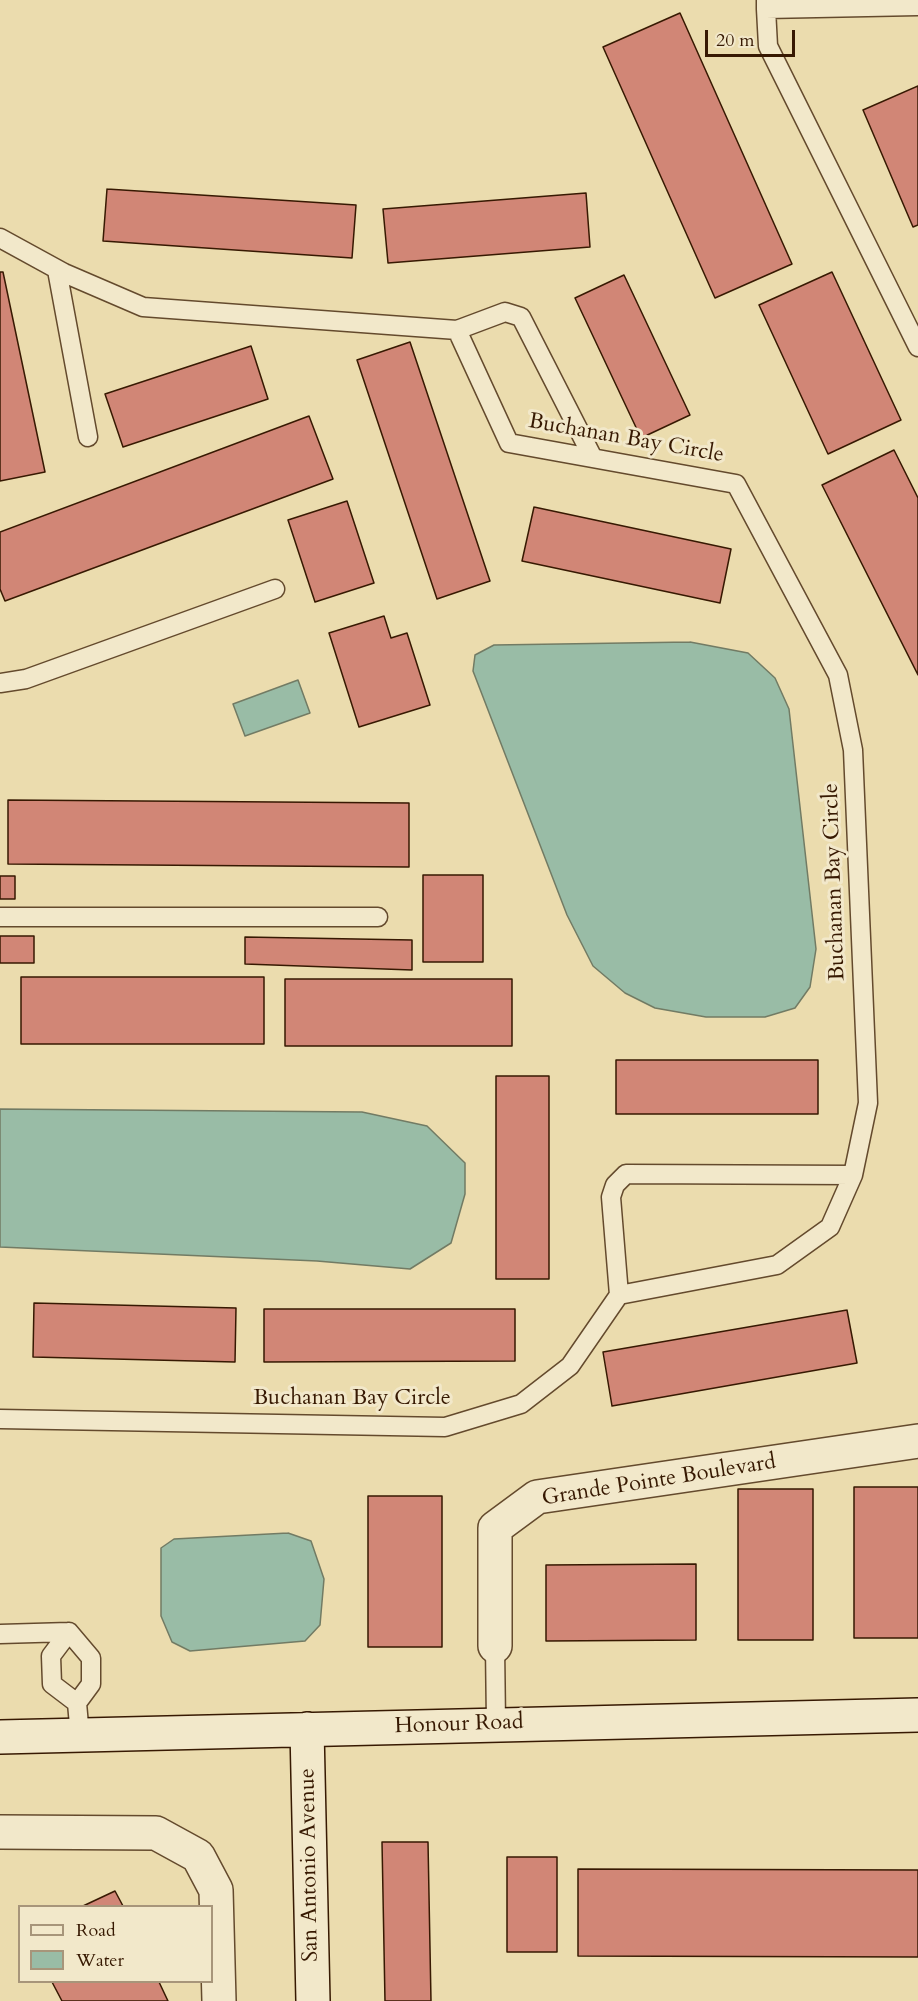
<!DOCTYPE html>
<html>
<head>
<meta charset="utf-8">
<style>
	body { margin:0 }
	#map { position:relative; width:918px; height:2001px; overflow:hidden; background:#ebdcae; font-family:Cardo,serif }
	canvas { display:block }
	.legend { position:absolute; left:18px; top:1905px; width:195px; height:78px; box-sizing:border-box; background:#f2e8ca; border:2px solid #a7957a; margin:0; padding:8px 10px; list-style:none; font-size:18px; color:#371902 }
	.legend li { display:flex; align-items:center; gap:12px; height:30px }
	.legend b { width:30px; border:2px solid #a7957a }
	.scale { position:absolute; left:705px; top:30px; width:90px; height:27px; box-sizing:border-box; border:3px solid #371902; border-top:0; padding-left:8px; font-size:18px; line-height:21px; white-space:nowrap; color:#371902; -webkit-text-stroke:4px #f2e8ca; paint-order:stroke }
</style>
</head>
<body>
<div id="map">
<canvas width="918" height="2001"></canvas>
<ul class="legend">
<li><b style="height:8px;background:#f2e8ca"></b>Road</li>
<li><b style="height:16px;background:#99bca6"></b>Water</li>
</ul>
<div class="scale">20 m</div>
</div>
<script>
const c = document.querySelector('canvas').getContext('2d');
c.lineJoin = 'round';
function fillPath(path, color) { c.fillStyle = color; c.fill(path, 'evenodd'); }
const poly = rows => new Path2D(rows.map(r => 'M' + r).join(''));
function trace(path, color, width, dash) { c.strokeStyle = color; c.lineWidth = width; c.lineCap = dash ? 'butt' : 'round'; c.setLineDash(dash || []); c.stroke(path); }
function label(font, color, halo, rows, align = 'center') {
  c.font = font + ' Cardo,serif'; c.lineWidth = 6; c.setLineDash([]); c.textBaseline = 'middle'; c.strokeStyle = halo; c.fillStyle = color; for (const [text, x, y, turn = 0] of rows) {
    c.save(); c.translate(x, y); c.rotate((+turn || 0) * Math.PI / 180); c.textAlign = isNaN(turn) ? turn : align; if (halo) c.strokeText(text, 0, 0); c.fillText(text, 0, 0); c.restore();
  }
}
const water = poly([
	[690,642,748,653,775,678,789,709,816,949,810,987,795,1008,765,1017,706,1017,655,1008,625,993,593,966,567,915,473,671,475,655,494,645,690,642],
	[298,680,310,713,245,736,233,704,298,680],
	[0,1109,362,1112,427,1126,465,1163,465,1194,451,1243,410,1269,317,1261,0,1247,0,1109],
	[288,1533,311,1541,324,1579,320,1625,305,1641,190,1651,172,1642,161,1616,161,1548,174,1539,288,1533]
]);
const building = poly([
	[680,13,792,264,715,298,603,47,680,13],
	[918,86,918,225,913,227,863,110,918,86],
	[107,189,356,205,352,258,103,241,107,189],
	[586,193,590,247,388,263,383,209,586,193],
	[0,272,3,272,45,472,0,481,0,272],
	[832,272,901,420,828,454,759,305,832,272],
	[624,275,690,415,641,438,575,298,624,275],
	[410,342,490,581,437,599,357,360,410,342],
	[251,346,268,399,123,447,105,394,251,346],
	[309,416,333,479,5,601,0,589,0,532,309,416],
	[894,450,918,498,918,675,822,485,894,450],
	[347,501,374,583,315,602,288,520,347,501],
	[534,507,731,549,720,603,522,561,534,507],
	[384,616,391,638,407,633,430,705,359,727,329,633,384,616],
	[8,800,409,803,409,867,8,864,8,800],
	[423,875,483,875,483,962,423,962,423,875],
	[0,876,15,876,15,899,0,899,0,876],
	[0,936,34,936,34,963,0,963,0,936],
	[245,937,412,940,412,970,245,964,245,937],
	[21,977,264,977,264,1044,21,1044,21,977],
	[285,979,512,979,512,1046,285,1046,285,979],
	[616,1060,818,1060,818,1114,616,1114,616,1060],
	[496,1076,549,1076,549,1279,496,1279,496,1076],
	[34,1303,236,1308,235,1362,33,1357,34,1303],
	[264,1309,515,1309,515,1361,264,1362,264,1309],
	[847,1310,857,1363,612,1406,603,1352,847,1310],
	[854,1487,918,1487,918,1638,854,1638,854,1487],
	[738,1489,813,1489,813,1640,738,1640,738,1489],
	[368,1496,442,1496,442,1647,368,1647,368,1496],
	[696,1564,696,1640,546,1641,546,1565,696,1564],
	[382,1842,428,1842,431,2001,385,2001,382,1842],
	[507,1857,557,1857,557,1952,507,1952,507,1857],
	[578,1869,918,1870,918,1957,578,1956,578,1869],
	[115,1891,123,1906,83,1906,115,1891],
	[52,1982,159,1982,168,2001,62,2001,52,1982]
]);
const lane = poly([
	[766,0,766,9,918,6],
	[766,9,768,46,918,347],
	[0,238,64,273,143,307,457,330,509,443,736,484,838,675,853,750,868,1103,853,1175,830,1227,777,1265,619,1295,570,1366,521,1404,445,1427,0,1419],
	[57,270,88,437],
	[457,330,505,312,521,317,593,458],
	[0,683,26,679,275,589],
	[0,917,378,917],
	[619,1295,611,1197,615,1185,626,1174,853,1175],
	[0,1634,69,1632],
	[495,1646,496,1723],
	[77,1703,52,1684,51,1656,69,1632,91,1658,91,1684,77,1703,80,1736]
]);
const street = poly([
	[495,1646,495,1528,537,1497,918,1441],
	[0,1832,156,1833,198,1856,216,1890,219,2001]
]);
const secondary = poly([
	[307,1729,313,2001],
	[0,1737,918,1715]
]);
const streetNames = [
	["Buchanan Bay Circle",626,439,10],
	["Buchanan Bay Circle",835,882,-92],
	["Buchanan Bay Circle",352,1399],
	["Grande Pointe Boulevard",659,1481,-9],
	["Honour Road",459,1725,-2],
	["San Antonio Avenue",310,1865,-91]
];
fillPath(water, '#99bca6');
trace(water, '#727b64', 1.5);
fillPath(building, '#d18676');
trace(building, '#371902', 1.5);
trace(lane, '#644a2d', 21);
trace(street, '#644a2d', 36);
trace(secondary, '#371902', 36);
trace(lane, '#f2e8ca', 18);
trace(street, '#f2e8ca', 33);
trace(secondary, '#f2e8ca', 33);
label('22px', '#371902', '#f2e8ca', streetNames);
</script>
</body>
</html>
